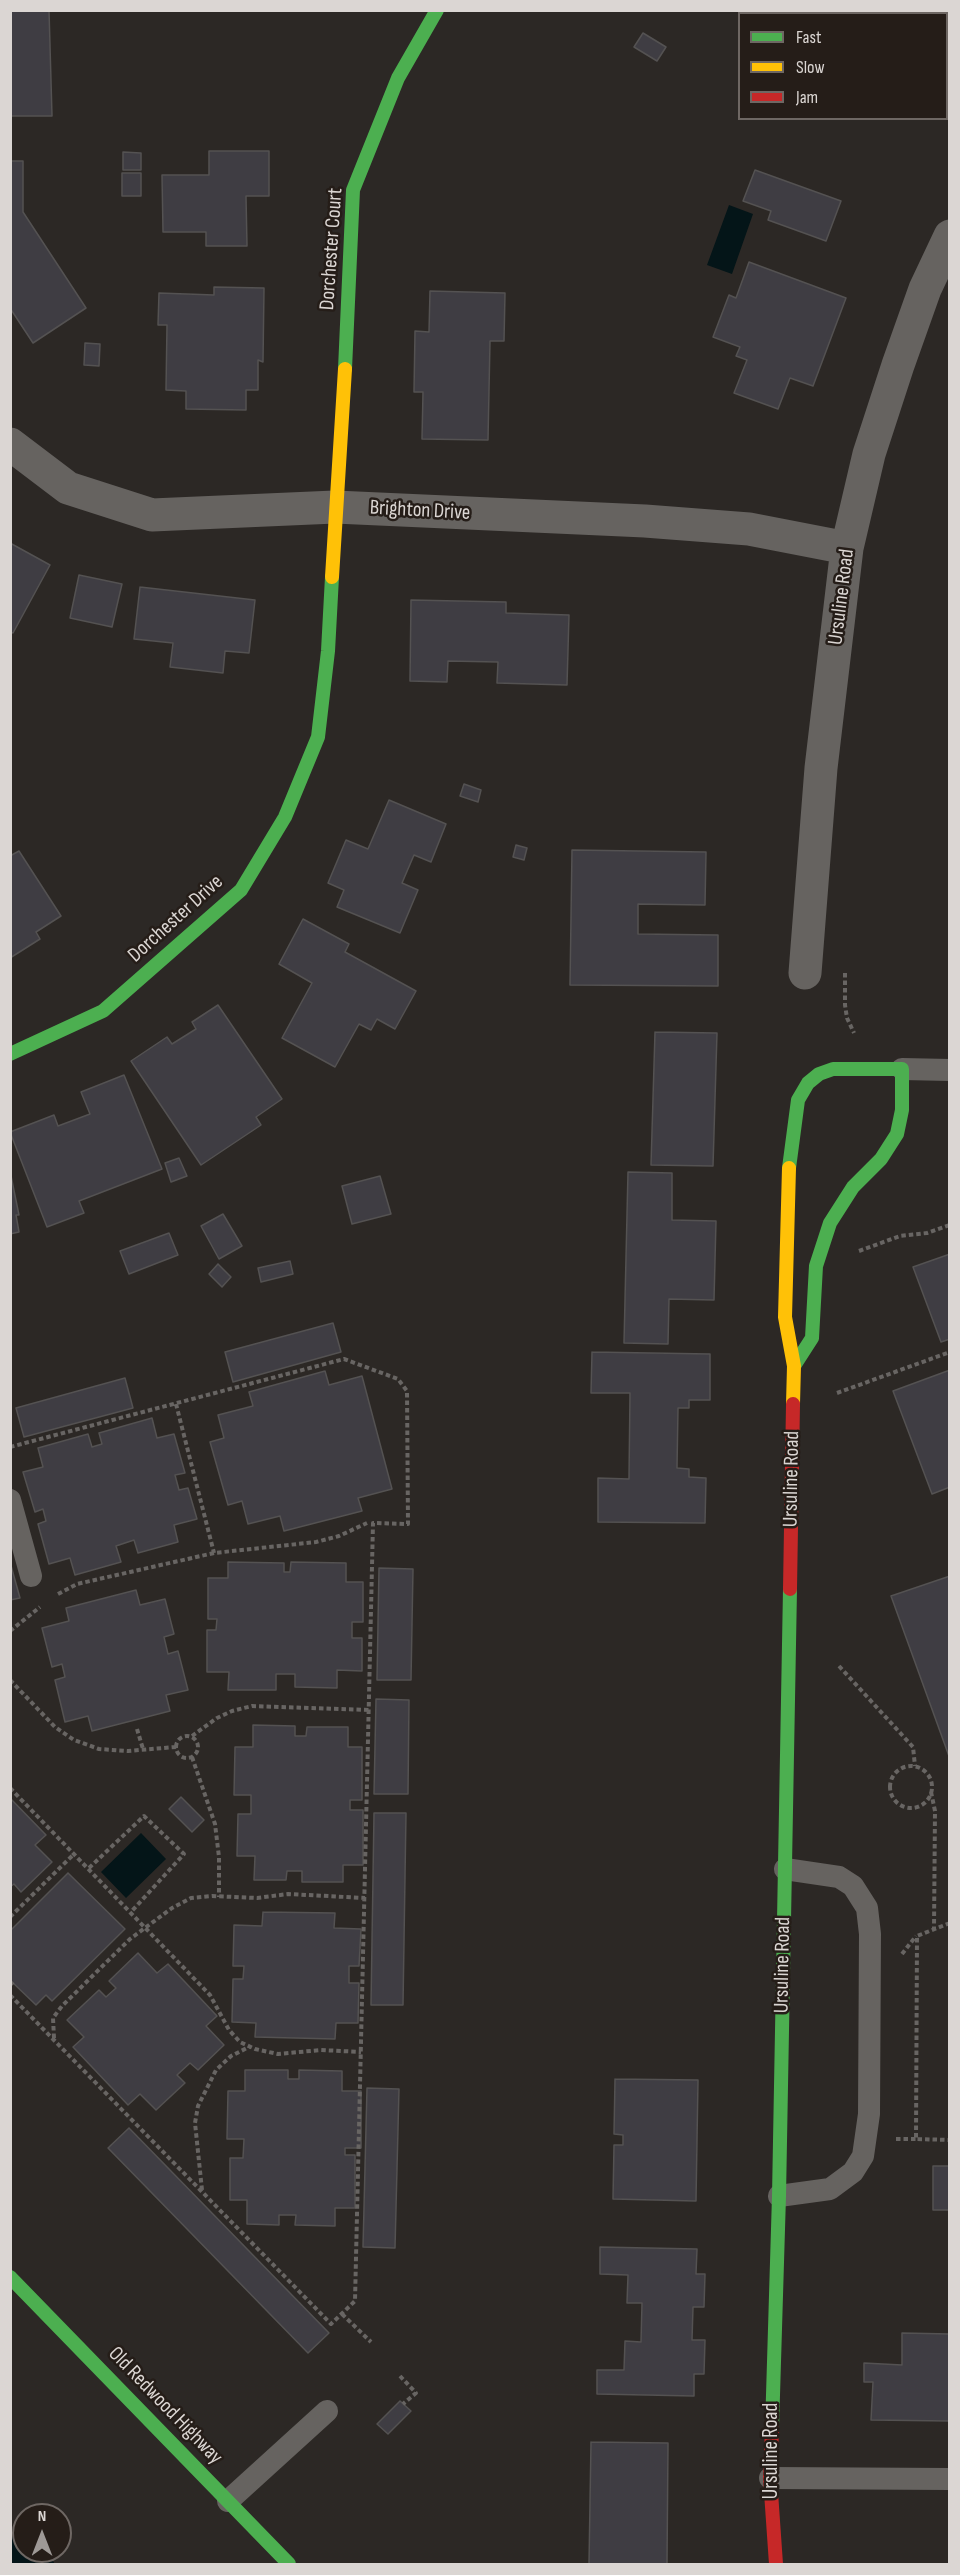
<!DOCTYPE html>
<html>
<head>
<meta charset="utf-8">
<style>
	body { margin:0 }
	#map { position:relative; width:960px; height:2575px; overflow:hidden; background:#2c2825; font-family:"Sofia Sans Condensed",sans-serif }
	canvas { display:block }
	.frame { position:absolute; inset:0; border:12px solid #dbd6d3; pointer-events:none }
	.legend { position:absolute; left:738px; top:12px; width:210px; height:108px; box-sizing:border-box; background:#251d18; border:2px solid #6e6763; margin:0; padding:8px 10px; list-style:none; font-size:18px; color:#dbd6d3 }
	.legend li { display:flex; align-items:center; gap:12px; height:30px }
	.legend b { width:30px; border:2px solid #6e6763 }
	.north { position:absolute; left:12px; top:2503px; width:60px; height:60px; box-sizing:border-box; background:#251d18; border:2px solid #6e6763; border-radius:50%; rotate:0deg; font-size:16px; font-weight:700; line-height:24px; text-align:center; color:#dbd6d3 }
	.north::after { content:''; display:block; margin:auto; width:21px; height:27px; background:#9e9996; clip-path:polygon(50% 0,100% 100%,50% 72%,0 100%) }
</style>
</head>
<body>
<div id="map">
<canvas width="960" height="2575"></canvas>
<div class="frame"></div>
<ul class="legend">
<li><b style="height:8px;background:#4caf50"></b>Fast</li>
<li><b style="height:8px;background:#ffc107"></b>Slow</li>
<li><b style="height:8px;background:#c62828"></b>Jam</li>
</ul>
<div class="north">N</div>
</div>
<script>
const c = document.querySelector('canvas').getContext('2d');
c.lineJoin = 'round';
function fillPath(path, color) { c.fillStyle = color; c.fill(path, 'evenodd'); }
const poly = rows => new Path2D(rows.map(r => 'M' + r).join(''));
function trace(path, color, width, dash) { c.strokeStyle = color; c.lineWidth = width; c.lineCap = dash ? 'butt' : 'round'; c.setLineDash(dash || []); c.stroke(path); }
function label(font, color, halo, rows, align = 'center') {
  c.font = font + ' "Sofia Sans Condensed",sans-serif'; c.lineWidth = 5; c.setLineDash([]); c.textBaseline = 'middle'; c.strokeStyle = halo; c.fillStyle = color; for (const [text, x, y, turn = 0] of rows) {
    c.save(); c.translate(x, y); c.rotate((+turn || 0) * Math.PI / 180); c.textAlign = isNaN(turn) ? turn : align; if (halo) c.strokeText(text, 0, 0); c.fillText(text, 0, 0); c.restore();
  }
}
const water = poly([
	[729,205,753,214,732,274,707,265],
	[141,1833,166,1859,126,1898,101,1872],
	[10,2533,22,2550,46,2551,55,2564,13,2564,11,2561]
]);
const building = poly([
	[10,10,49,10,52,116,10,116,10,10],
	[796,10,918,10,922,14,801,14,796,10],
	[643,33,666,47,657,61,634,47,643,33],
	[209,151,269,151,269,196,246,196,247,246,206,246,206,232,163,232,162,175,209,175,209,151],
	[123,152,141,153,141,170,123,170,123,152],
	[10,161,23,161,23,212,86,308,33,343,10,308,10,161],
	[755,170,841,201,826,241,768,220,771,211,743,201,755,170],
	[122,173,141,173,141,196,122,196,122,173],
	[749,262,846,298,813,386,790,378,778,409,734,393,747,360,736,356,740,347,713,337,729,295,736,298,749,262],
	[214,287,264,288,263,362,258,360,258,390,246,390,246,410,186,409,186,391,166,390,167,325,158,325,159,293,214,295,214,287],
	[430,291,505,293,504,341,490,341,488,440,422,439,423,392,414,392,415,331,429,332,430,291],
	[85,343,100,344,99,366,84,365,85,343],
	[10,543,50,565,13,633,10,632,10,543],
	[79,575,122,584,112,627,70,618,79,575],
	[140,587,255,600,249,653,225,651,223,673,170,667,173,643,134,639,140,587],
	[411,600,506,602,506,613,569,615,567,685,497,683,498,662,448,661,447,682,410,681,411,600],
	[464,784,481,790,478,802,460,796,464,784],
	[389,800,446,824,431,862,414,855,402,883,418,890,400,933,337,907,344,890,328,883,346,840,368,849,389,800],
	[516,845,527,848,524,860,513,857,516,845],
	[572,850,706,852,705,905,638,904,638,934,718,935,718,986,570,985,572,850],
	[19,851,61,916,36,932,40,939,10,958,10,856,19,851],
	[303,919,349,944,345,952,416,991,395,1029,377,1019,371,1030,359,1024,335,1067,282,1038,312,983,279,964,303,919],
	[218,1005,282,1099,256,1117,261,1125,201,1165,131,1061,167,1037,172,1044,196,1029,192,1022,218,1005],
	[655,1032,717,1033,713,1166,651,1165,655,1032],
	[124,1075,162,1169,79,1201,84,1213,47,1227,10,1132,54,1115,58,1126,90,1114,81,1092,124,1075],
	[179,1158,187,1176,171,1182,165,1163,179,1158],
	[10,1171,19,1215,16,1215,19,1232,10,1234,10,1171],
	[628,1172,672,1173,672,1220,716,1221,714,1300,669,1299,668,1344,624,1343,628,1172],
	[380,1176,391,1214,352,1224,342,1186,380,1176],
	[223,1214,242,1246,219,1259,201,1226,223,1214],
	[169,1233,178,1255,129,1274,120,1251,169,1233],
	[950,1254,950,1339,941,1342,913,1267,950,1254],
	[290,1261,293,1274,261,1282,258,1268,290,1261],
	[218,1264,231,1277,222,1287,209,1274,218,1264],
	[333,1323,341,1352,233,1382,225,1352,333,1323],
	[592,1352,710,1354,710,1400,689,1400,689,1408,678,1408,677,1468,689,1469,689,1477,706,1478,705,1523,598,1522,598,1478,629,1479,630,1393,591,1393,592,1352],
	[950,1370,950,1487,932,1494,893,1391,950,1370],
	[325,1371,329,1385,362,1376,392,1489,358,1498,362,1511,284,1531,280,1516,248,1524,242,1501,228,1505,210,1442,224,1438,218,1415,253,1406,249,1392,325,1371],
	[125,1378,133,1408,24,1437,16,1408,125,1378],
	[152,1418,157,1438,174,1434,185,1473,175,1475,179,1490,188,1488,197,1519,174,1525,178,1542,138,1553,134,1540,116,1546,121,1562,75,1575,70,1558,49,1564,38,1524,46,1521,43,1509,35,1512,23,1472,43,1467,38,1448,88,1434,92,1447,102,1444,99,1433,152,1418],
	[10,1562,20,1598,10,1600,10,1562],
	[228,1562,284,1563,284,1572,290,1572,291,1562,346,1563,346,1582,363,1582,363,1622,352,1622,352,1638,362,1638,362,1671,337,1670,337,1688,295,1687,295,1674,276,1674,276,1690,228,1690,229,1672,207,1672,207,1630,216,1630,217,1619,208,1619,208,1578,228,1578,228,1562],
	[379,1568,413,1569,411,1680,377,1680,379,1568],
	[950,1576,950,1759,891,1596,950,1576],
	[136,1590,140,1605,165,1599,174,1634,164,1637,168,1654,178,1651,188,1690,166,1695,170,1711,92,1731,88,1716,65,1722,55,1680,65,1677,62,1664,52,1667,42,1628,69,1621,66,1608,136,1590],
	[376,1699,409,1700,408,1794,374,1794,376,1699],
	[253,1725,295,1726,295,1736,306,1736,307,1727,348,1727,348,1747,362,1747,362,1800,350,1800,350,1810,363,1810,363,1865,343,1865,343,1882,302,1882,302,1871,287,1871,286,1880,254,1880,255,1856,237,1856,238,1814,251,1814,251,1795,234,1795,235,1747,253,1747,253,1725],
	[181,1797,204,1820,192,1832,169,1809,181,1797],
	[10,1798,46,1835,35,1845,52,1862,21,1892,14,1884,10,1887,10,1798],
	[374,1813,406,1813,403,2005,371,2005,374,1813],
	[68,1873,125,1929,52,2001,46,1995,36,2005,10,1980,10,1931,68,1873],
	[263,1912,335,1913,334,1928,361,1929,359,1966,349,1966,349,1983,359,1983,358,2023,336,2023,335,2039,255,2037,256,2023,232,2022,233,1979,243,1979,244,1966,233,1966,234,1925,262,1926,263,1912],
	[138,1953,157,1973,168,1964,217,2016,206,2026,224,2045,198,2070,190,2063,177,2075,185,2083,156,2110,140,2094,128,2105,73,2047,84,2037,67,2020,99,1990,106,1997,116,1988,109,1981,138,1953],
	[245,2070,288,2070,288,2079,299,2079,299,2070,342,2071,342,2091,361,2091,361,2148,345,2148,345,2155,355,2155,355,2208,335,2208,335,2226,295,2225,296,2215,279,2215,279,2225,247,2224,247,2200,230,2200,230,2158,243,2158,244,2139,227,2139,228,2091,245,2091,245,2070],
	[615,2079,698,2080,696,2201,613,2199,614,2145,623,2145,623,2135,614,2134,615,2079],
	[367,2088,399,2089,395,2248,363,2247,367,2088],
	[129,2128,329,2333,308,2353,108,2148,129,2128],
	[933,2166,950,2166,950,2210,933,2210,933,2166],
	[600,2247,697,2249,696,2274,705,2274,704,2307,693,2307,692,2340,705,2340,704,2374,694,2374,694,2396,597,2394,597,2370,624,2370,625,2341,641,2342,642,2303,627,2303,628,2275,600,2274,600,2247],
	[902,2333,950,2334,950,2421,871,2420,873,2382,864,2382,864,2363,902,2365,902,2333],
	[400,2401,411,2411,388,2434,377,2424,400,2401],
	[591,2442,668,2443,667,2564,589,2564,591,2442]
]);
const path = poly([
	[845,973,845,1005,847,1018,854,1033],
	[859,1251,900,1236,927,1233,950,1225],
	[837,1393,950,1352],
	[176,1404,214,1553],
	[10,1447,344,1359,398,1379,407,1391,408,1524,373,1523,355,2301,331,2324,10,1995],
	[58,1594,77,1584,214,1553,316,1542,339,1536,367,1523],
	[10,1631,40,1607],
	[839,1666,913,1747,915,1766],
	[10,1680,55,1727,74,1740,99,1749,128,1751,176,1747],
	[137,1729,143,1749],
	[192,1736,217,1718,232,1711,252,1706,369,1710],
	'176 1747a11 11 0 1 1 22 0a11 11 0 1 1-22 0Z',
	[192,1757,215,1824,219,1857,219,1897],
	'890 1787a21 21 0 1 1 42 0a21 21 0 1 1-42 0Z',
	[10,1788,210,1995,229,2030,240,2042,255,2049,278,2054,321,2050,361,2052],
	[931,1792,935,1811,934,1929],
	[89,1868,144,1816,184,1854,131,1912],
	[10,1917,75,1853],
	[950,1923,917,1936,916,2139,950,2140],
	[902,1954,916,1936],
	[10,1985,13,1982],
	[54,2038,53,2018,62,2006,130,1939,172,1908,191,1898,212,1896,257,1898,288,1894,365,1898],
	[896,2139,916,2139],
	[202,2190,195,2123,198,2106,216,2070,231,2056,249,2047],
	[342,2314,371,2342],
	[400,2376,416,2393,403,2404]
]);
const lane = poly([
	[902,1069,950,1070],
	[10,1500,31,1576],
	[779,2196,830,2189,853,2172,863,2156,869,2114,870,1934,867,1908,853,1886,839,1877,785,1869],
	[770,2478,950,2479],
	[228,2501,327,2411]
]);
const street = poly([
	[10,444,68,488,152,515,335,507,645,521,749,529,847,548],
	[805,973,821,768,847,548,869,454,898,365,925,289,950,236]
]);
const fast = poly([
	[345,369,353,190,398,78,437,10],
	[10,1054,103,1011,241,890,285,817,318,737,328,651,332,577],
	[789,1168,798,1100,808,1083,819,1074,833,1069,902,1069,902,1110,897,1134,881,1159,853,1187,830,1223,816,1266,812,1338,794,1366],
	[10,2277,289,2564],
	[772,2428,779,2196,790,1589]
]);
const slow = poly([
	[332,577,345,369],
	[789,1168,785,1317,794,1366,793,1404]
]);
const jam = poly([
	[790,1589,793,1404],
	[772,2428,770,2478,776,2564]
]);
const streetNames = [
	["Dorchester Court",332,249,-86],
	["Brighton Drive",420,511,3],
	["Ursuline Road",842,597,-83],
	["Dorchester Drive",176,919,-42],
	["Ursuline Road",792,1479,-89],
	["Ursuline Road",783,1965,-89],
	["Old Redwood Highway",165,2406,46],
	["Ursuline Road",772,2451,-90]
];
fillPath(water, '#041518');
fillPath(building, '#3f3d43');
trace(building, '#545252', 1.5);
trace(path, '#686563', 4, [4.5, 3]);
trace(lane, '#666360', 22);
trace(street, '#666360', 33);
trace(fast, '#4caf50', 14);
trace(slow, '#ffc107', 14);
trace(jam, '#c62828', 14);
label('21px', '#dbd6d3', '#251d18', streetNames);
</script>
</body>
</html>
